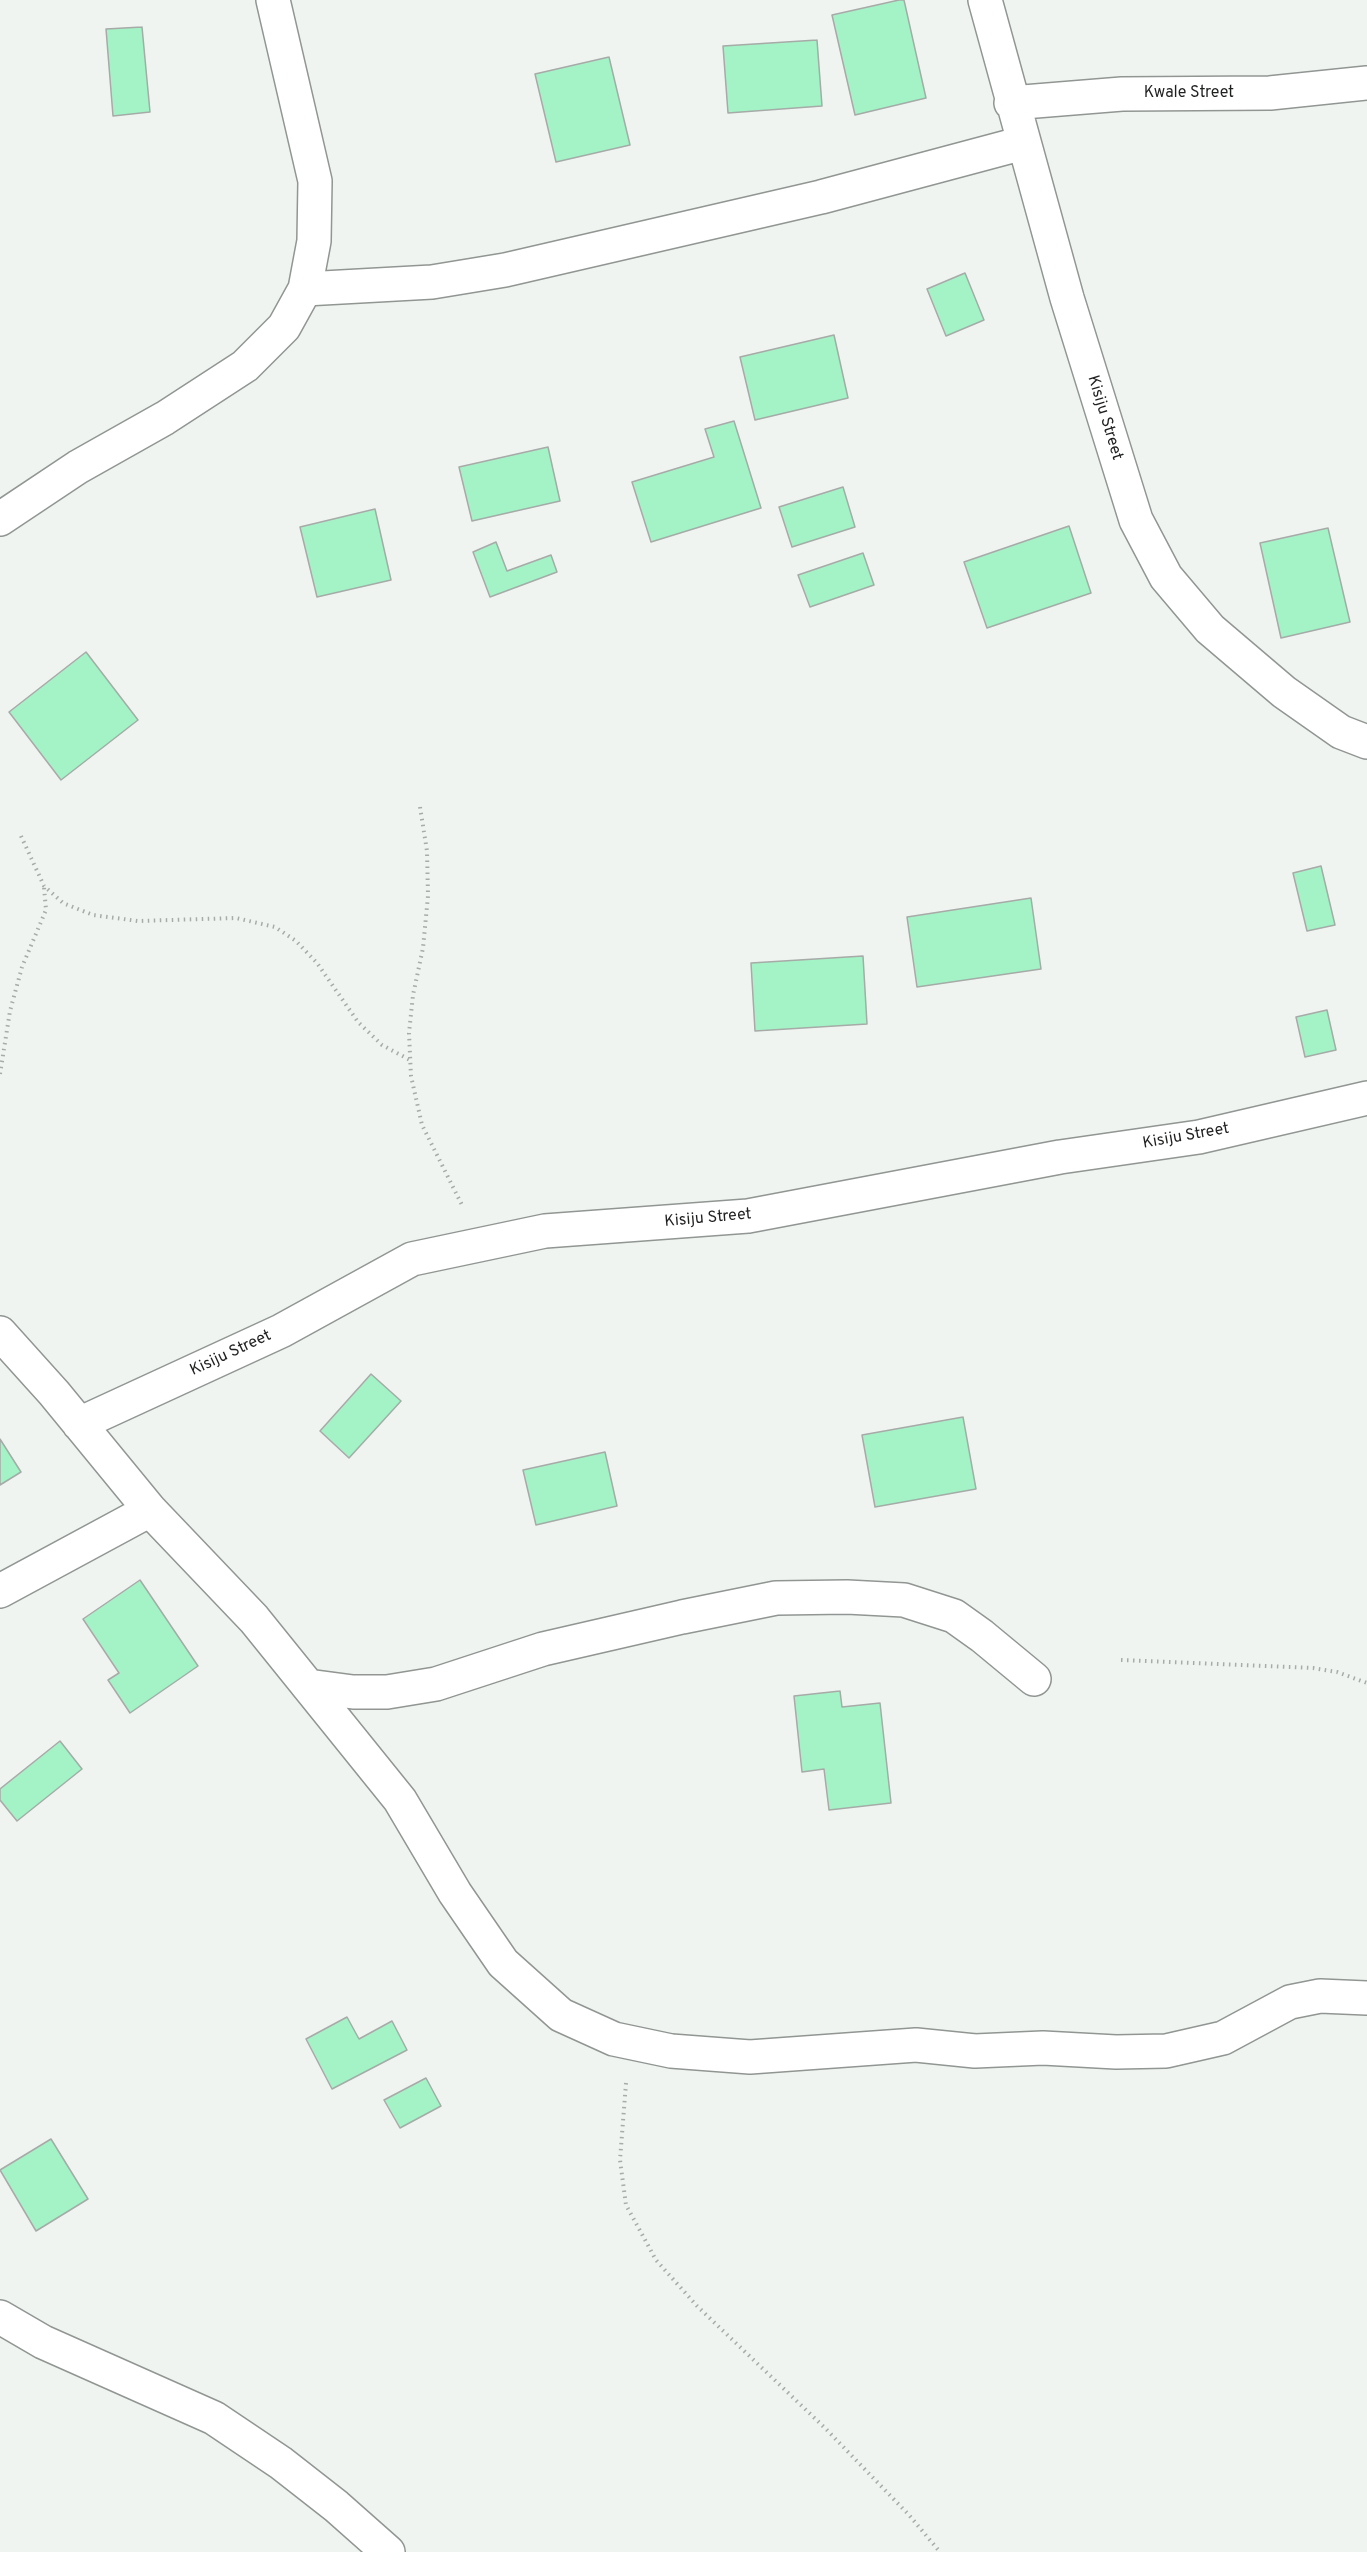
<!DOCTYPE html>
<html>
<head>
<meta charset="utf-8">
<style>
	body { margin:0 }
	canvas { display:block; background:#eff4f1 }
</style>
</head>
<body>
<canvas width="1367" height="2552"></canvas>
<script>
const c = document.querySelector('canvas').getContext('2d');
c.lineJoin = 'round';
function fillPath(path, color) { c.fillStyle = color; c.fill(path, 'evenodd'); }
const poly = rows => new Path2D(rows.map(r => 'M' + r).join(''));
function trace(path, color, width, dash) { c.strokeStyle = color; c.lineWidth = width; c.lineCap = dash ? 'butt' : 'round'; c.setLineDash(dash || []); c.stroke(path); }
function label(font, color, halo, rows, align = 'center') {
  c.font = font + ' Overpass,sans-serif'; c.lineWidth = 4.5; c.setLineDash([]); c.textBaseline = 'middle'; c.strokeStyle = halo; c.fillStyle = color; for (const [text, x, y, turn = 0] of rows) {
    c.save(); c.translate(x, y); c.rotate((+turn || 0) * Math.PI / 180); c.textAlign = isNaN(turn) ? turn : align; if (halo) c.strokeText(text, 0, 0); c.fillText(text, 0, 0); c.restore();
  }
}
const building = poly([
	[899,0,904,0,926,98,855,115,832,15,899,0],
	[142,27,150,112,113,116,106,29,142,27],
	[817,40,822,106,728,113,723,46,817,40],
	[609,57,630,145,556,162,535,74,609,57],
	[965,273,984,320,946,336,927,289,965,273],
	[834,335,848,398,755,420,740,357,834,335],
	[734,421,761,508,651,542,632,482,714,457,705,429,734,421],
	[548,447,560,501,472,521,459,467,548,447],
	[843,487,855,527,792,547,779,507,843,487],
	[375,509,391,580,317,597,300,527,375,509],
	[1069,526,1091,593,987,628,964,562,1069,526],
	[1328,528,1350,622,1281,638,1260,543,1328,528],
	[496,542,507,571,551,555,557,572,490,597,473,552,496,542],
	[863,553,874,585,810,607,798,575,863,553],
	[86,652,138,720,61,780,9,712,86,652],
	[1321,866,1335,925,1307,931,1293,873,1321,866],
	[1031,898,1041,969,917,987,907,917,1031,898],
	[863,956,867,1024,755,1031,751,963,863,956],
	[1327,1010,1336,1050,1305,1057,1296,1017,1327,1010],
	[371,1374,401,1401,349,1458,320,1431,371,1374],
	[963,1417,976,1489,875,1507,862,1435,963,1417],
	[0,1439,21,1472,0,1485,0,1439],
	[605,1452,617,1506,536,1525,523,1470,605,1452],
	[140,1580,198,1666,130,1713,108,1680,119,1673,83,1619,140,1580],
	[840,1691,842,1707,880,1703,891,1803,829,1810,824,1769,802,1772,794,1696,840,1691],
	[60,1741,82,1769,17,1821,0,1800,0,1789,60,1741],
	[347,2017,359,2039,392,2021,407,2050,332,2089,306,2039,347,2017],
	[426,2078,441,2106,400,2128,384,2100,426,2078],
	[51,2139,88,2199,36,2231,0,2170,51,2139]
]);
const path = poly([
	[420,807,427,851,428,896,423,948,413,995,409,1033,411,1076,422,1125,463,1207],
	[21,836,44,886,63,903,93,915,138,921,236,918,275,927,296,941,317,963,358,1022,382,1045,410,1060],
	[0,1074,10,1011,22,967,46,910,44,887],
	[1121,1660,1313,1668,1337,1672,1367,1683],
	[626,2083,620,2160,626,2205,656,2260,697,2306,825,2428,909,2515,940,2552]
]);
const street = poly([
	[985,0,1067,298,1136,520,1166,577,1210,629,1284,692,1341,732,1367,742],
	[1011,103,1122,94,1270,93,1367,83],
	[305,289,432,282,505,270,821,197,1023,143],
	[0,519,78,467,165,418,245,366,284,327,305,289,314,241,315,181,273,0],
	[0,1333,54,1393,150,1510,254,1619,400,1800,455,1893,503,1963,561,2015,614,2039,671,2051,750,2057,916,2045,975,2051,1043,2048,1116,2052,1166,2051,1223,2038,1290,2002,1320,1996,1367,1998],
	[79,1424,281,1331,412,1259,545,1231,748,1216,1060,1157,1199,1137,1367,1098],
	[0,1591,150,1510],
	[308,1686,353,1692,387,1692,436,1684,543,1649,682,1617,776,1598,847,1597,904,1600,954,1616,982,1636,1034,1679],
	[0,2317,43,2342,214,2418,281,2463,336,2506,388,2552]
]);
const streetNames = [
	["Kwale Street",1189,94],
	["Kisiju Street",1104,418,73],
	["Kisiju Street",1186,1137,-10],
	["Kisiju Street",708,1219,-5],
	["Kisiju Street",231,1354,-25]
];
fillPath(building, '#a3f3c6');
trace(building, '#a6aba8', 1.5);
trace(street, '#919693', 36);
trace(path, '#a7aba9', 4, [1.5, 4.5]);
trace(street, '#fff', 33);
label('16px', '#1f211f', '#fff', streetNames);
</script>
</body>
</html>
